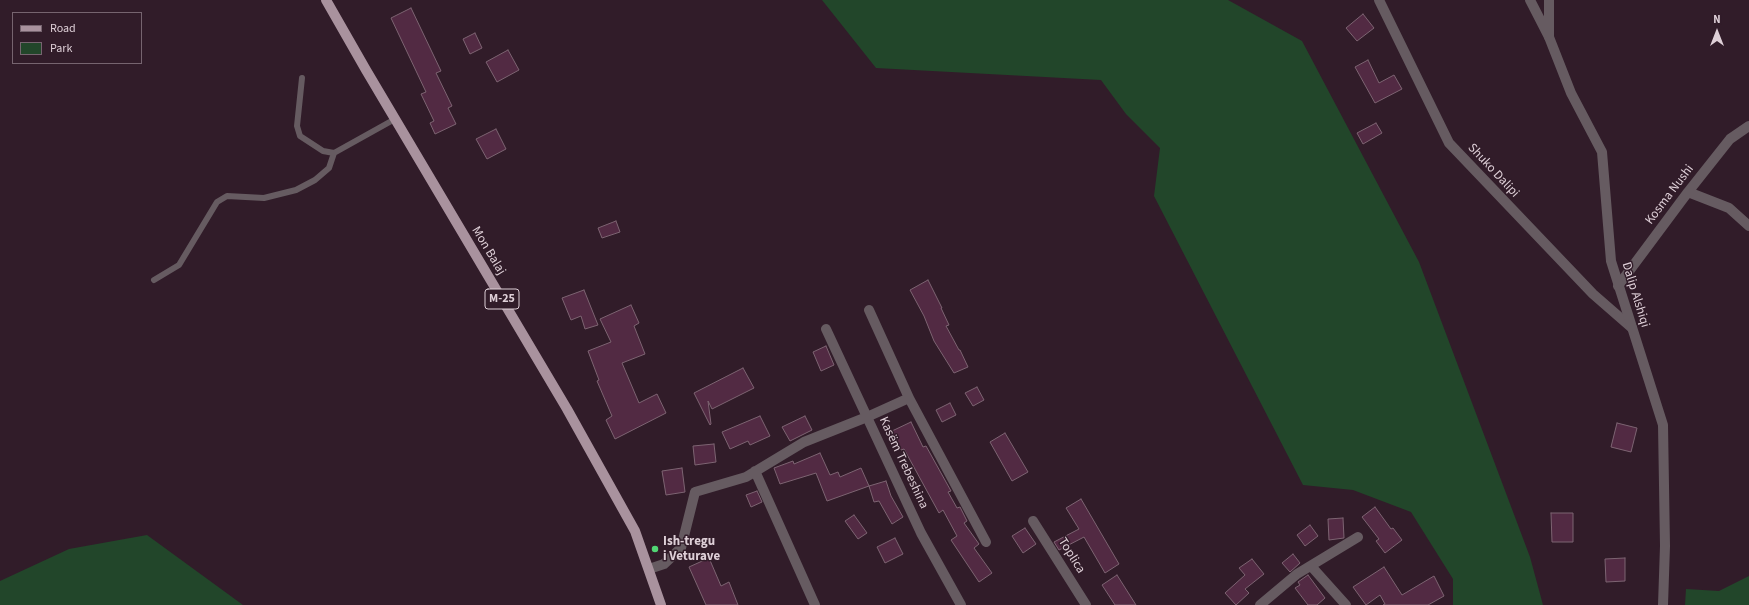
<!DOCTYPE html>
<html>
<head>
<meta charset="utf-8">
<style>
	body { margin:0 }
	#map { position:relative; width:1749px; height:605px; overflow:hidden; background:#311c29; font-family:"Source Sans 3",sans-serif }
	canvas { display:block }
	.legend { position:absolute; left:12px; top:12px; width:130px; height:52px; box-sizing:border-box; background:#311c29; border:1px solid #76646f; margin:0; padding:5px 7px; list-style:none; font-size:12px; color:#decfd7 }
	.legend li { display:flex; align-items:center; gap:8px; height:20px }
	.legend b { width:20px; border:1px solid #76646f }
	.north { position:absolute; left:1697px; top:12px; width:40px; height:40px; -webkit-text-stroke:3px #311c29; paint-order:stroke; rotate:0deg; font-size:11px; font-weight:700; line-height:16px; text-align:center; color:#decfd7 }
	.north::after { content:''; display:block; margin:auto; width:14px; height:18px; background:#decfd7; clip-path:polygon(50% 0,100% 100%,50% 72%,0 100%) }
</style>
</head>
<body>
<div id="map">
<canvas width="1749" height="605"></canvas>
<ul class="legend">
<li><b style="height:5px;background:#a9929e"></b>Road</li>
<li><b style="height:11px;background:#22462a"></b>Park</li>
</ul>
<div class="north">N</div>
</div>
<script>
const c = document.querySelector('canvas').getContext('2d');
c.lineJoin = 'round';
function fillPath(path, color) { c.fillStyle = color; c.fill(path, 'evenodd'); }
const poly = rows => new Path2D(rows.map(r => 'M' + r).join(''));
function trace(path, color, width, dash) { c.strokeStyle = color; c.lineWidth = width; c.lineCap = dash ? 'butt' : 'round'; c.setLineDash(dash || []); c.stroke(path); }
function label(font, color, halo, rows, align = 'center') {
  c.font = font + ' "Source Sans 3",sans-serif'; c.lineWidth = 3; c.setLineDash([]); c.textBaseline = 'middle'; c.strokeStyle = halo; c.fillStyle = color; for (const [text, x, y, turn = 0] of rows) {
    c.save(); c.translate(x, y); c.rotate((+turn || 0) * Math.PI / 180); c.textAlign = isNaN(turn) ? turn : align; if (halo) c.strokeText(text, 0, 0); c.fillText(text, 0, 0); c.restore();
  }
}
const green = poly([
	[822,0,1228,0,1302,41,1419,262,1530,557,1543,605,1453,605,1453,579,1411,512,1353,490,1303,485,1154,196,1160,148,1126,114,1101,80,876,68],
	[147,535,243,605,0,605,0,581,69,549],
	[1749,576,1749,605,1685,605,1686,589,1719,591]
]);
const building = poly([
	[411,8,441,71,436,73,452,106,448,108,456,124,435,134,430,123,434,121,421,94,426,92,391,18,411,8],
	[1363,14,1374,28,1357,41,1346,28,1363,14],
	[475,33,482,48,470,54,463,39,475,33],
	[508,50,519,70,497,82,486,62,508,50],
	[1368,60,1379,83,1394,75,1402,89,1375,103,1355,67,1368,60],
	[1376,123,1382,133,1363,144,1357,133,1376,123],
	[496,129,506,149,487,159,476,139,496,129],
	[616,221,620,232,602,238,598,228,616,221],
	[928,280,942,308,941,308,949,325,946,326,959,350,960,350,968,367,954,373,934,341,924,316,910,290,928,280],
	[584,290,598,325,585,329,581,316,571,320,562,298,584,290],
	[631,305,639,323,634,326,645,354,622,363,639,403,657,394,666,413,615,439,606,420,612,416,597,381,599,380,588,351,611,342,600,319,631,305],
	[826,346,834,365,821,371,813,352,826,346],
	[743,368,754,388,712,409,708,401,711,424,710,425,694,393,743,368],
	[977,387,984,400,973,406,965,393,977,387],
	[950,403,956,415,942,422,936,410,950,403],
	[760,416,770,436,750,445,748,441,730,449,722,432,760,416],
	[805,416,812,430,790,441,782,427,805,416],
	[911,422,923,447,926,446,951,491,948,492,957,508,960,507,967,521,964,523,979,544,974,548,992,573,979,582,951,540,957,536,943,510,939,513,904,449,901,450,892,431,911,422],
	[1617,423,1637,428,1631,452,1611,447,1617,423],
	[1005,433,1028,472,1012,481,990,442,1005,433],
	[714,444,716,462,695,465,693,446,714,444],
	[820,453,830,475,838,472,840,477,861,468,869,486,827,501,816,473,780,484,774,468,793,461,794,464,820,453],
	[682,468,685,492,666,495,662,471,682,468],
	[886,481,891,496,903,517,892,524,879,501,874,502,869,486,886,481],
	[757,491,762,502,751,507,746,495,757,491],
	[1081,499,1119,564,1105,573,1084,537,1059,550,1054,542,1079,529,1066,508,1081,499],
	[1375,507,1391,529,1393,528,1402,540,1385,553,1376,541,1379,539,1362,517,1375,507],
	[1551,513,1573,513,1573,542,1552,542,1551,513],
	[854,515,867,533,858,539,845,521,854,515],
	[1343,518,1344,538,1329,540,1328,519,1343,518],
	[1310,525,1318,536,1305,546,1297,535,1310,525],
	[1025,528,1036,544,1023,553,1012,536,1025,528],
	[895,538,903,554,885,563,877,547,895,538],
	[1293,554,1300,563,1290,572,1282,563,1293,554],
	[709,558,721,586,729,582,738,605,706,605,689,567,709,558],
	[1625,558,1625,581,1606,582,1605,559,1625,558],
	[1252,559,1264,574,1245,589,1249,593,1236,605,1225,593,1245,575,1239,568,1252,559],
	[1384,567,1402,595,1434,576,1444,596,1428,605,1383,605,1385,604,1380,595,1366,605,1353,587,1384,567],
	[1117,575,1136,605,1115,605,1102,585,1117,575],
	[1308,575,1325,598,1317,605,1308,605,1295,588,1300,585,1298,582,1308,575]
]);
const service = poly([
	[302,78,297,126,300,136,323,151,334,153,395,119],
	[154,280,179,265,217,202,227,196,264,198,296,190,315,180,329,168,334,153]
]);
const minor = poly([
	[1379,0,1449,143,1593,294,1632,328],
	[1530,0,1549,37],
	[1688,192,1729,208,1749,226],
	[1618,286,1688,192,1730,139,1749,126],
	[869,310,909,398,986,542],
	[826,329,921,533,961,605],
	[755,471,815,605],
	[1033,521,1086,605],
	[1311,566,1346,605],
	[649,569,664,564,681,548,695,492,746,477,804,442,867,417,909,398],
	[1260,605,1297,574,1358,537]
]);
const tertiary = poly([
	[1549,0,1549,37,1571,93,1602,152,1611,261,1663,425,1665,546,1663,605]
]);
const primary = poly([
	[326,0,366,70,567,409,635,531,661,605]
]);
const markers = [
	[655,549,4,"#51d674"]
];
const shields = [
	[502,299,34]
];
const shieldNames = [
	["M-25",502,299]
];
const streetNames = [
	["Shuko Dalipi",1493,171,47],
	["Kosma Nushi",1670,195,-53],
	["Mon Balaj",488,251,59],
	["Dalip Alshiqi",1635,295,73],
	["Kasëm Trebeshina",903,463,65],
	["Toplica",1071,556,58]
];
const poiNames = [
	["Ish-tregu",663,542],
	["i Veturave",663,557]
];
fillPath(green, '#22462a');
fillPath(building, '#522a43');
trace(building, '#7d6472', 1);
trace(service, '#665b61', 6);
trace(minor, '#665b61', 10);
trace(tertiary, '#665b61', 10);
trace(primary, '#a9929e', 10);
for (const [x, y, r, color] of markers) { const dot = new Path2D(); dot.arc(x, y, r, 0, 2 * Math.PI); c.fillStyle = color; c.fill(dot); trace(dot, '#311c29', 1.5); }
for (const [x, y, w] of shields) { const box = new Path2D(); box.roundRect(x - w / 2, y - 10, w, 20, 3); c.fillStyle = '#311c29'; c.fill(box); trace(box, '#decfd7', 1); }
label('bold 12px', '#decfd7', null, shieldNames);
label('13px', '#decfd7', '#311c29', streetNames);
label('bold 13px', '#decfd7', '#311c29', poiNames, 'left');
</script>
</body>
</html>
